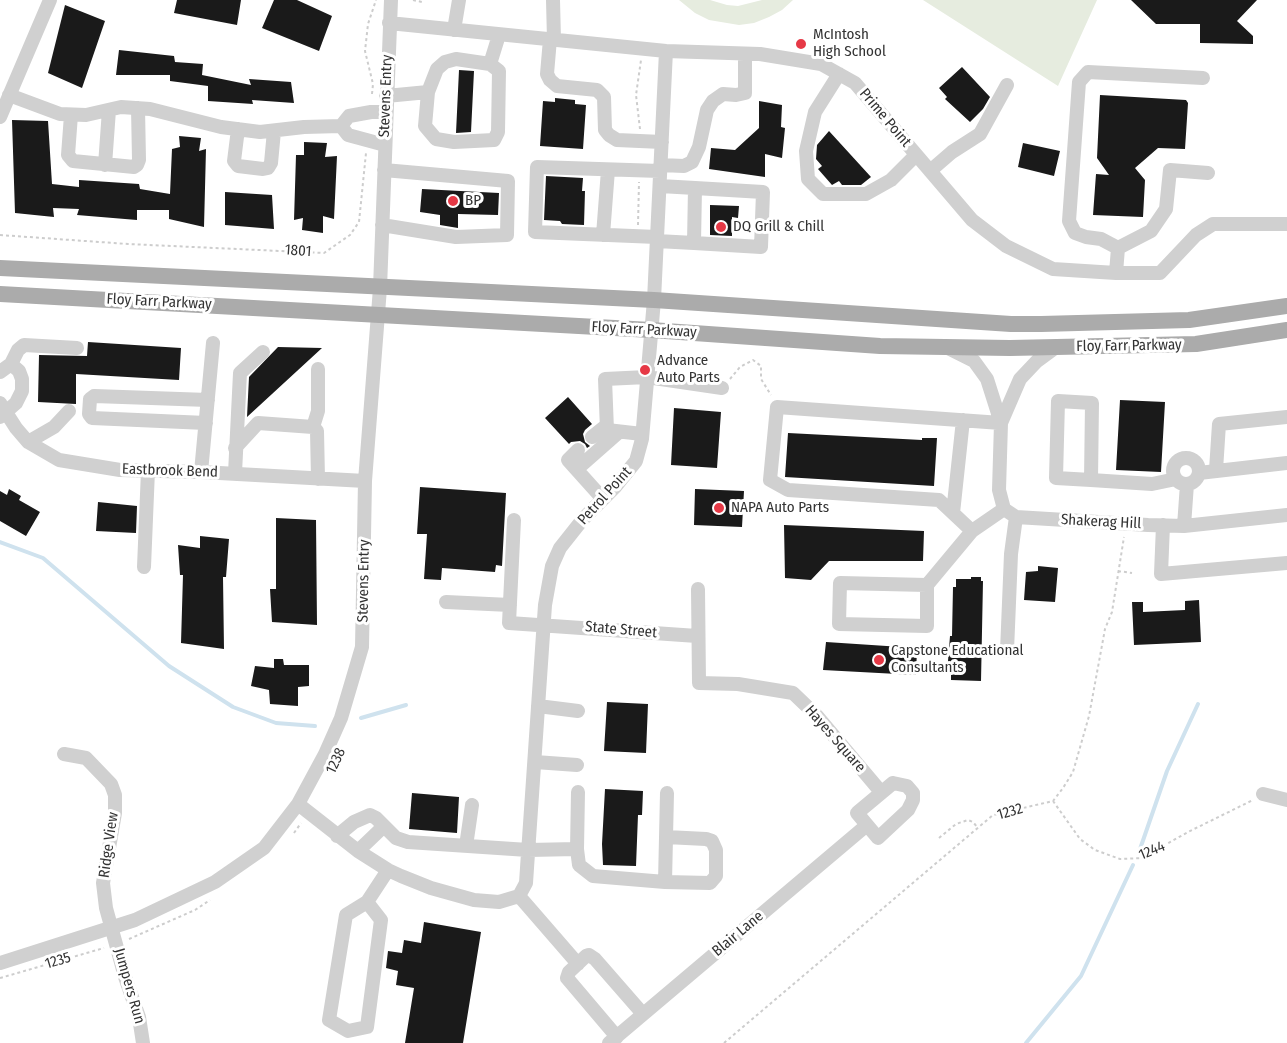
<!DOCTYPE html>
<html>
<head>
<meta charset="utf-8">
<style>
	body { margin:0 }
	canvas { display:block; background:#fff }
</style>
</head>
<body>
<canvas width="1287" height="1043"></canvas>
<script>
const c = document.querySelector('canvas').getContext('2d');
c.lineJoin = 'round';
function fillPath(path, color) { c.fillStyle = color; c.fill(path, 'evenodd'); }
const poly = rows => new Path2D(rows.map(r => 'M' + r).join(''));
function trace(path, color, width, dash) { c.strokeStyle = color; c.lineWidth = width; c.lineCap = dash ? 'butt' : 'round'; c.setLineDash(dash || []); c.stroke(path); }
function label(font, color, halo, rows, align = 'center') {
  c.font = font + ' "Fira Sans Condensed",sans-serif'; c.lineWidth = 6; c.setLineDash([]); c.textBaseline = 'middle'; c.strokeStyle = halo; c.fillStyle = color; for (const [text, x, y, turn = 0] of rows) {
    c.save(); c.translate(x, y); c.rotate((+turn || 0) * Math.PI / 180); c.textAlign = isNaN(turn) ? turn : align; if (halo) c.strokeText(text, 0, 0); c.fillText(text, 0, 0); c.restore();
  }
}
const green = poly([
	[679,0,710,0,727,5,738,6,762,0,793,0,782,10,769,17,754,23,739,25,709,20,695,13],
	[923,0,1097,0,1058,86]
]);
const stream = poly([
	[0,542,43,558,169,666,233,707,276,723,315,726],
	[361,718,406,705],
	[1139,852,1167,771,1198,704],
	[1026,1043,1081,976,1133,865]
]);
const building = poly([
	[177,0,241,0,237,25,174,13],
	[274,0,297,0,332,16,319,51,262,28],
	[1131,0,1257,0,1237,21,1253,36,1253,44,1200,43,1200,24,1156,24],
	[65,5,105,21,82,88,48,73],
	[119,50,174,56,175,62,203,64,202,75,251,85,249,79,291,82,294,103,252,100,253,104,208,101,208,86,170,81,170,75,116,75],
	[962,67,990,97,983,109,970,122,945,99,947,97,939,88],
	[459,70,474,71,471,132,456,133],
	[1100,95,1186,100,1188,103,1185,149,1158,148,1135,168,1145,180,1143,217,1093,215,1096,174,1109,175,1097,158],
	[555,98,575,100,575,104,586,105,583,149,540,146,543,101,555,102],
	[759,101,782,105,781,127,785,128,782,158,765,154,765,177,709,169,711,148,735,150,759,128],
	[12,120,48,121,52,184,79,187,79,180,139,184,140,189,170,194,172,149,180,147,179,136,201,138,199,151,206,149,204,227,169,219,169,210,137,210,137,220,77,215,79,209,53,208,54,217,15,213],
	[829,131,871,177,861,185,842,185,839,181,832,185,818,169,822,166,816,159,817,145],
	[304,142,327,143,325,157,337,156,334,219,323,216,323,233,302,230,303,218,294,220,296,155,304,155],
	[1023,143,1060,151,1054,176,1018,167],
	[546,176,583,178,582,191,585,191,584,225,562,224,560,221,544,220],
	[422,189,499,193,498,215,458,214,458,228,440,225,440,215,420,212],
	[225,192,272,195,274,229,225,225],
	[710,205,739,206,738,218,732,217,732,236,710,235],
	[88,342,181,348,179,380,76,374,76,404,38,402,39,355,87,356],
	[278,347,322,348,247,417,249,377],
	[568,397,592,424,585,430,583,434,585,442,590,446,587,448,585,444,580,441,571,442,569,444,545,418],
	[1120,400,1165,402,1161,472,1116,470],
	[674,408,721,412,717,468,671,465],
	[788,433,922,440,922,438,937,438,934,486,785,477],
	[420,487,506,493,502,566,496,565,495,572,442,568,441,580,424,579,427,534,417,534],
	[9,489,21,496,19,500,40,512,26,536,0,521,0,491,7,495],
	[695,489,744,491,742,527,694,525],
	[98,502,137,506,136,533,96,531],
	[276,518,316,520,317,625,272,622,270,589,276,589],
	[784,525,924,531,923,561,829,561,811,580,785,578],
	[200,536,229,539,226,577,223,577,224,649,181,643,183,575,180,575,178,545,200,548],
	[1038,566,1058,568,1055,602,1024,600,1026,572,1038,571],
	[971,577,981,577,981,581,983,581,981,681,951,680,951,671,948,671,948,661,950,636,952,636,953,587,956,587,956,579,971,579],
	[1199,600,1201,642,1134,645,1132,602,1143,602,1143,612,1185,610,1185,601],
	[826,642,917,648,916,675,823,670],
	[274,659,283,659,284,665,309,665,309,686,298,687,298,706,270,704,269,690,251,686,255,666,274,668],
	[607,702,648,704,646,753,604,751],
	[605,789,643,791,642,815,638,815,636,866,603,865,602,844],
	[412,793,459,797,457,833,409,829],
	[424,922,481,932,463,1043,405,1043,414,988,396,985,398,971,386,968,388,951,402,953,404,940,421,943]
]);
const path = poly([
	[413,0,422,2,422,0],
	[372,94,373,84,365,51,368,24,376,0],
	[640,129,636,95,641,60],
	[638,225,639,182],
	[0,235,128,244,324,253,350,235,359,222,366,153],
	[730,379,740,367,753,360,761,366,761,379,771,395],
	[1118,571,1132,573],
	[1053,801,1080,839,1095,850,1120,859,1142,858,1188,832,1253,800],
	[294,833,301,823],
	[939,838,956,824,968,820,973,822,978,828],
	[129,939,195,910,210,900],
	[0,978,104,948],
	[724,1043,993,815,1053,801,1063,788,1073,772,1089,716,1105,629,1112,612,1124,537]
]);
const minor = poly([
	[553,0,554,40],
	[389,23,666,51,760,54,821,64,855,83,972,220,1006,246,1053,269,1116,273,1160,273,1196,235,1213,224,1287,224],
	[454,30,459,0],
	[550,39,547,74,550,80,557,86,597,90,604,97,605,130,609,135,617,140,662,142],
	[490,64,499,35],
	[839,74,815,112,806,151,808,179,823,194,866,194,891,180,916,155],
	[9,95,60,114,86,115,121,107,150,109,221,127,260,132,304,127,341,126,349,116,371,112,386,112],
	[386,96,428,92,437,69,445,62,456,59,490,64,499,71,498,132,494,140,454,142,436,139,425,126,428,92],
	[71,115,68,155,73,161,134,167,137,165,139,160,138,108],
	[0,117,50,0],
	[341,126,348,135,385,145],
	[238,129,234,161,238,166,263,169,268,168,271,163,274,131],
	[105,165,109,110],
	[661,165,684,166,692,162,699,147,707,110,713,101,723,94,736,95,745,93,745,54],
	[930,171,952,152,980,134,1007,85],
	[382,225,456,237,507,235,508,181,384,170],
	[603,235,608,170],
	[657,237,535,232,537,167,660,171],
	[657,241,694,243,695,188,660,186],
	[694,243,761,247,763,192,695,188],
	[1118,248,1151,231,1166,209,1170,170,1208,173],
	[1116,273,1118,248,1101,239,1086,237,1075,233,1069,221,1079,82,1088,72,1203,78],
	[1056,347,1037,361,1020,379,1001,423,999,490,1004,509,1016,517,1148,525,1184,526,1287,515],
	[948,348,974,361,987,379,1001,423],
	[0,372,11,364,18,350,24,345,77,348],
	[0,403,16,428,28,442,59,460,120,470,201,472,365,481],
	[0,417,16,403,22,391,22,379,19,371,11,364],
	[206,423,92,418,89,414,90,399,94,396,208,400],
	[1001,423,777,407,770,480,788,490,939,500,972,531,1004,509],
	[313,427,318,411,318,369],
	[642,434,607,430,605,379,647,377,722,388],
	[592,437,607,425],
	[28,442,54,427,69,411],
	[235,448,258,423,313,427,317,431,318,479],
	[578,450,568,460,603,499],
	'1173 471a13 13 0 1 1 26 0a13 13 0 1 1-26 0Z',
	[577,469,619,432],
	[1216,470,1219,424,1287,417],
	[201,472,213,343],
	[235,473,240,373,263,352],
	[1199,473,1287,463],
	[1091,480,1092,403,1058,401,1056,478,1091,480,1152,484,1176,479],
	[953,513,963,420],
	[514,520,509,623,697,636],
	[1163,525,1161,574,1287,563],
	[1184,526,1187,484],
	[144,567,148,470],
	[927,585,927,626,839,624,840,583,927,585,972,531],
	[698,589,699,683,738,684,793,693,817,716,881,792],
	[446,602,510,605],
	[1007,651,1011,554,1016,517],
	[538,706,578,711],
	[64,754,86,758,111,784,115,795,115,813,103,883,106,908,125,977,139,1017,143,1043],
	[535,762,577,765],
	[893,783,907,786,913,793,913,800,908,810,878,838,857,813,893,783],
	[1263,794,1287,800],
	[298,804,358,851,388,870,401,876,431,888,474,900,499,902,519,896],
	[337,836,354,822,370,815,376,818,396,838,408,842,528,850,577,849,578,792],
	[466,846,472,805],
	[577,849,579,865,593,876,665,882,667,793],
	[358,851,383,827],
	[665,882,710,883,716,876,716,850,712,841,706,839,666,837],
	[519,896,526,883,527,868,545,605,552,566,560,548,583,519,615,487,636,461,642,439,654,300,666,51],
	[519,896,578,964],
	[367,902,381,920,367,1027,348,1031,329,1020,346,915,367,902,388,870],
	[0,963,135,920,215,882,264,848,298,804,325,754,341,718,362,647,365,481,380,288,391,0],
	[617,1037,567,978,569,972,586,956,589,955,595,959,643,1014],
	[609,1043,867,825]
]);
const major = poly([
	[0,268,654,300,1011,324,1041,324,1189,320,1287,306],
	[0,294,651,330,880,346,1010,348,1196,344,1287,330]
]);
const markers = [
	[801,44,6,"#e63946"],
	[453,201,6,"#e63946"],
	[721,227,6,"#e63946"],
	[645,370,6,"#e63946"],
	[719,508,6,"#e63946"],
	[879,660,6,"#e63946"]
];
const poiNames = [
	["McIntosh",813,35],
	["High School",813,52],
	["BP",465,201],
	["DQ Grill & Chill",733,227],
	["Advance",657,361],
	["Auto Parts",657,378],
	["NAPA Auto Parts",731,508],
	["Capstone Educational",891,651],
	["Consultants",891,668]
];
const streetNames = [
	["Stevens Entry",386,96,-88],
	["Prime Point",885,118,50],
	["1801",298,251,4],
	["Floy Farr Parkway",159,302,3],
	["Floy Farr Parkway",644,330,3],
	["Floy Farr Parkway",1129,346,-1],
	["Eastbrook Bend",170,471,2],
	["Petrol Point",605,496,-48],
	["Shakerag Hill",1101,522,3],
	["Stevens Entry",364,581,-89],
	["State Street",621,630,5],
	["Hayes Square",835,739,49],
	["1238",336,761,-65],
	["1232",1010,812,-16],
	["Ridge View",109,845,-82],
	["1244",1152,851,-22],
	["Blair Lane",738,934,-40],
	["1235",58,961,-17],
	["Jumpers Run",129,986,74]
];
fillPath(green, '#e6ecdf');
trace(stream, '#cfe2ee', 4);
fillPath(building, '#1a1a1a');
trace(path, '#cdcdcd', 2, [3, 3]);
trace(minor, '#d0d0d0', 14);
trace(major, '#ababab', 16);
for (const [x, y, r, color] of markers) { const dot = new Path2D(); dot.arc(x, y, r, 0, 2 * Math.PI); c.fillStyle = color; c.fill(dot); trace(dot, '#fff', 2); }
label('15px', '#333', '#fff', poiNames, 'left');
label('15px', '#333', '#fff', streetNames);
</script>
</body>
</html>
